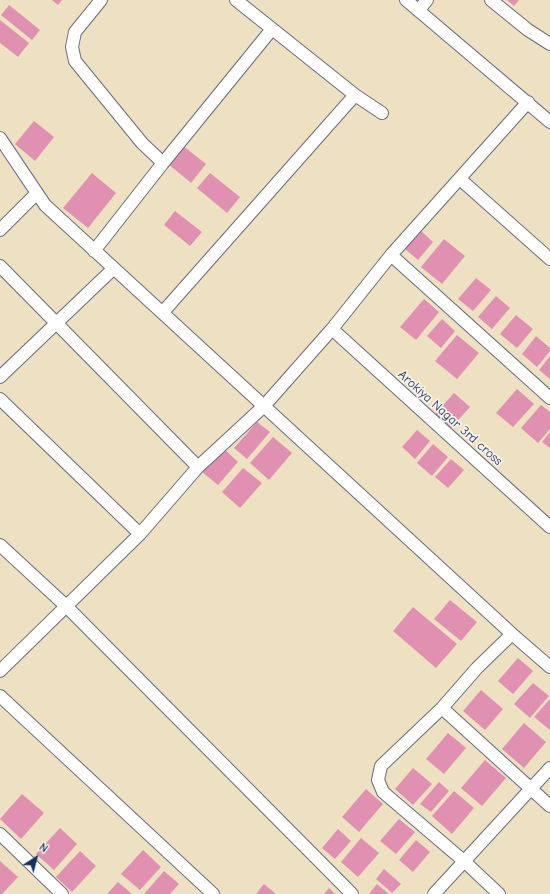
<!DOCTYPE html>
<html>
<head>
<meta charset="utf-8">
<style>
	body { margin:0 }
	#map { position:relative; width:550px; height:894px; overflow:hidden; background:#ede1c2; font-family:"Comic Neue",sans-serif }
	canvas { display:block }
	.north { position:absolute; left:16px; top:838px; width:40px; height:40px; -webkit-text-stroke:3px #f7f3e8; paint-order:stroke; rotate:36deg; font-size:11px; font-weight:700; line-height:16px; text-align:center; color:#1b2f5e }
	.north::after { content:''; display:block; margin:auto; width:14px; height:18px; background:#1b2f5e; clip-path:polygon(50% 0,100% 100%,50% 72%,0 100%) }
</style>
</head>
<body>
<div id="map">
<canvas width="550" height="894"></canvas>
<div class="north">N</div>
</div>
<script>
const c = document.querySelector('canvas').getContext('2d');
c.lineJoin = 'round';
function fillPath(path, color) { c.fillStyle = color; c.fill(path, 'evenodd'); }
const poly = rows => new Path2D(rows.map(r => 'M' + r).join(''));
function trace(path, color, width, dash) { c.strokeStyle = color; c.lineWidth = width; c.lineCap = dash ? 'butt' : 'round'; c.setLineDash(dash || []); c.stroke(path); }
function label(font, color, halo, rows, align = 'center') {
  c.font = font + ' "Comic Neue",sans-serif'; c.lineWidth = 3.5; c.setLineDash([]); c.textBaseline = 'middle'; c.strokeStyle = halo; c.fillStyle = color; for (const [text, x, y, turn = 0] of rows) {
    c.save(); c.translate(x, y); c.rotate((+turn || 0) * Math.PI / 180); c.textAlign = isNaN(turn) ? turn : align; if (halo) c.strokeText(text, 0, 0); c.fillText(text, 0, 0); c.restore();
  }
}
const building = poly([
	[52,0,62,0,58,5],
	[507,0,519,0,514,6],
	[9,5,40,30,32,40,1,15],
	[0,20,29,43,18,57,0,43],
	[34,121,54,137,35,161,15,144],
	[182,145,206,164,191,183,167,163],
	[92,173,116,193,88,228,63,208],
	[210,173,240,197,227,213,197,188],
	[175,211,202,232,190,246,164,225],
	[420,230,433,242,418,260,405,249],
	[444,239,465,256,442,284,421,267],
	[476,278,491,290,473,311,458,299],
	[496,296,510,308,492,329,478,317],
	[424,299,439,312,416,340,400,327],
	[516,315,533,329,517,348,500,334],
	[442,319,455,331,441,348,427,336],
	[457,335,479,353,457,379,435,361],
	[536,336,550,348,550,351,537,367,522,354],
	[550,356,550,379,539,370],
	[517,389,534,404,513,427,496,413],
	[454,393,470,407,450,429,434,415],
	[541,405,550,412,550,429,538,443,521,428],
	[257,422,270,432,247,459,234,448],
	[417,430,430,441,415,459,402,447],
	[550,432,550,448,542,442],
	[273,437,292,453,269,480,250,463],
	[433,444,448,457,432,476,417,463],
	[223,448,238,462,218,485,202,472],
	[451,459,464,470,448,488,435,477],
	[243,468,262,483,240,508,222,492],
	[450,600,477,622,461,641,434,619],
	[413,607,457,644,436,668,393,631],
	[518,658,533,671,513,694,498,681],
	[533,683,549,696,530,718,514,704],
	[481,690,503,709,485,730,463,711],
	[550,699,550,730,534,717],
	[524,723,546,742,524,768,502,749],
	[448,733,466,748,444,774,426,759],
	[485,760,506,778,482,806,461,788],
	[413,768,432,784,413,805,395,789],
	[439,782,449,791,431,812,420,804],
	[366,789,383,804,359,832,342,817],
	[454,791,474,808,452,834,432,816],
	[22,794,44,813,21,839,0,819],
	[399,819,415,832,396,854,380,841],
	[60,828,77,844,54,870,36,854],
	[338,829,351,841,335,859,322,848],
	[361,838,379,853,358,877,341,862],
	[416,840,430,852,413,872,399,860],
	[143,850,161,867,140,890,121,874],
	[80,851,96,866,72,892,56,877],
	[0,861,18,877,2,894,0,894],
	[384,869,401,884,392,893,376,879],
	[164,871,179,884,170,894,144,894],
	[118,882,132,894,107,894],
	[264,884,276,894,256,894],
	[377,884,389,894,369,894],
	[329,888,335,894,324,894]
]);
const minor = poly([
	[101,0,75,32,72,47,75,61,142,143,163,163,272,29],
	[236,0,355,95,382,113],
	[406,0,550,122],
	[491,0,528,30,550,44],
	[419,10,427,0],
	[0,138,45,205,512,634,550,667],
	[460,179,550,259],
	[0,230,37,193],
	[94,251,163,163],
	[391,255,550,398],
	[0,266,198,467],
	[163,312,355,95],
	[332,329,550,527],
	[0,377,113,269],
	[0,399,140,534],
	[0,545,66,606,352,894],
	[0,671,140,534,198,467,264,406,332,329,391,255,528,102],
	[0,696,213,894],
	[442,708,550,806],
	[0,834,62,894],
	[434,894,550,768],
	[499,894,465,862,383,792,378,780,381,766,442,708,477,668,512,634]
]);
const streetNames = [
	["Arokiya Nagar 3rd cross",450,418,42]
];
fillPath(building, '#e091b2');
trace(minor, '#646d81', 14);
trace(minor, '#fff', 12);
label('13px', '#1b2f5e', '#f7f3e8', streetNames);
</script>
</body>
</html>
